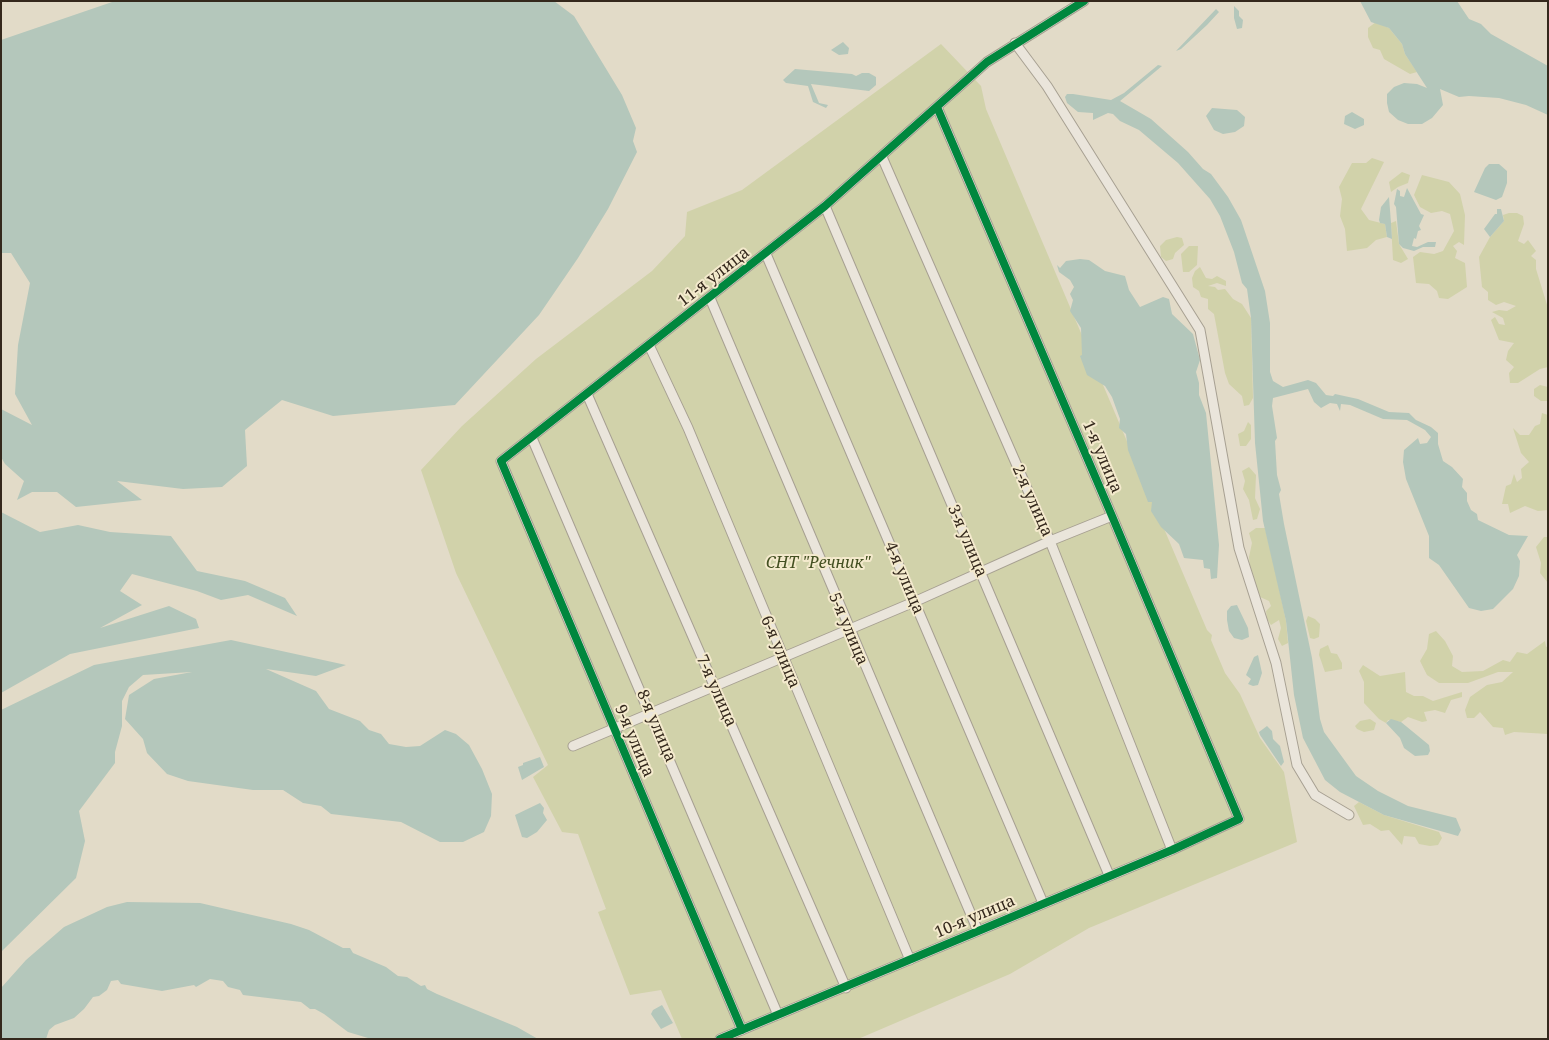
<!DOCTYPE html>
<html>
<head>
<meta charset="utf-8">
<style>
	body { margin:0 }
	#map { position:relative; width:1549px; height:1040px; overflow:hidden; background:#e2dbc8; font-family:"Noto Serif",serif }
	canvas { display:block }
	.frame { position:absolute; inset:0; border:2px solid #34281c; pointer-events:none }
</style>
</head>
<body>
<div id="map">
<canvas width="1549" height="1040"></canvas>
<div class="frame"></div>
</div>
<script>
const c = document.querySelector('canvas').getContext('2d');
c.lineJoin = 'round';
function fillPath(path, color) { c.fillStyle = color; c.fill(path, 'evenodd'); }
const poly = rows => new Path2D(rows.map(r => 'M' + r).join(''));
function trace(path, color, width, dash) { c.strokeStyle = color; c.lineWidth = width; c.lineCap = dash ? 'butt' : 'round'; c.setLineDash(dash || []); c.stroke(path); }
function label(font, color, halo, rows, align = 'center') {
  c.font = font + ' "Noto Serif",serif'; c.lineWidth = 4; c.setLineDash([]); c.textBaseline = 'middle'; c.strokeStyle = halo; c.fillStyle = color; for (const [text, x, y, turn = 0] of rows) {
    c.save(); c.translate(x, y); c.rotate((+turn || 0) * Math.PI / 180); c.textAlign = isNaN(turn) ? turn : align; if (halo) c.strokeText(text, 0, 0); c.fillText(text, 0, 0); c.restore();
  }
}
const green = poly([
	[1376,22,1389,28,1402,44,1405,54,1417,72,1410,74,1384,59,1380,50,1373,48,1368,37,1368,28],
	[941,44,981,86,986,109,1207,630,1212,635,1211,640,1225,673,1240,694,1260,738,1284,772,1297,842,1089,928,1010,974,858,1039,682,1039,661,990,630,995,598,912,606,909,578,834,562,832,533,777,548,765,456,573,421,470,462,426,536,359,652,271,685,236,687,212,742,190],
	[1372,158,1384,162,1361,209,1369,220,1385,224,1387,237,1376,240,1367,248,1347,251,1345,229,1340,216,1342,199,1339,187,1352,163,1366,163],
	[1402,172,1410,175,1408,183,1398,187,1391,192,1389,182],
	[1422,175,1449,182,1460,194,1465,215,1464,245,1459,242,1453,246,1457,251,1455,258,1465,263,1467,287,1448,299,1439,298,1437,291,1429,284,1416,283,1413,257,1420,252,1434,254,1443,251,1454,231,1450,214,1442,211,1431,213,1420,207,1414,195],
	[1509,213,1517,213,1523,216,1524,224,1518,241,1524,244,1528,240,1536,251,1531,256,1536,260,1536,269,1548,308,1548,367,1540,369,1518,383,1510,383,1509,373,1514,367,1506,360,1508,351,1514,343,1499,340,1491,320,1495,317,1499,324,1505,325,1503,318,1492,312,1499,310,1507,311,1516,306,1504,302,1496,305,1488,300,1488,292,1482,287,1479,257,1490,237,1504,221,1503,215],
	[1396,221,1399,244,1408,259,1401,263,1393,260,1391,223],
	[1177,237,1182,238,1184,245,1175,253,1173,259,1166,261,1161,257,1160,246,1166,240],
	[1189,246,1198,246,1197,265,1189,272,1183,272,1181,254],
	[1200,267,1206,278,1212,279,1217,276,1226,281,1226,286,1217,283,1208,286,1215,287,1218,290,1225,289,1233,299,1242,304,1251,318,1253,398,1249,405,1244,406,1242,396,1229,384,1225,373,1214,314,1208,309,1208,299,1201,297,1199,291,1193,287,1192,278,1195,271],
	[1540,385,1548,387,1548,401,1541,401,1534,396,1534,389],
	[1542,413,1548,415,1548,510,1538,511,1525,506,1510,513,1508,504,1502,504,1506,486,1511,484,1514,474,1517,482,1522,478,1521,469,1529,462,1521,453,1513,428,1520,435,1529,435,1535,426,1540,424],
	[1248,422,1251,425,1251,439,1246,446,1240,446,1238,434,1244,431],
	[1249,467,1256,475,1255,498,1260,509,1257,519,1253,520,1249,500,1243,489,1245,481,1242,471],
	[1256,528,1265,528,1276,574,1286,621,1288,643,1282,646,1278,639,1281,628,1279,620,1271,625,1267,619,1266,611,1271,606,1269,601,1260,597,1250,569,1249,557,1252,543,1249,533],
	[1544,537,1548,537,1548,583,1540,573,1541,563,1536,547],
	[1308,616,1315,619,1320,624,1319,637,1314,639,1310,638,1306,621],
	[1436,631,1445,641,1453,656,1452,666,1462,672,1483,671,1503,660,1510,662,1517,652,1527,654,1545,641,1546,647,1548,646,1548,734,1514,732,1505,735,1503,728,1493,727,1480,712,1474,718,1467,718,1465,710,1470,697,1487,685,1502,682,1513,672,1498,672,1468,683,1439,683,1427,675,1420,661,1427,649,1429,634],
	[1328,645,1331,653,1337,654,1342,663,1342,669,1325,672,1319,655,1320,649],
	[1363,665,1380,676,1405,672,1406,692,1414,696,1423,696,1433,701,1462,692,1462,697,1451,700,1445,713,1435,710,1424,712,1427,721,1422,722,1408,717,1401,722,1388,720,1386,723,1379,719,1364,703,1364,682,1359,671],
	[1370,719,1376,723,1374,730,1364,732,1357,729,1355,726,1360,721],
	[1359,802,1384,815,1439,832,1442,838,1438,845,1430,846,1419,844,1415,837,1404,836,1402,845,1389,830,1381,831,1370,824,1363,825,1354,806]
]);
const water = poly([
	[115,1,554,1,574,16,622,95,636,128,633,141,637,152,608,209,578,258,539,315,455,405,333,416,282,400,245,430,247,466,222,487,183,489,117,481,142,500,76,507,57,492,32,492,17,500,24,481,5,464,1,457,1,409,32,425,15,394,18,345,30,283,11,253,1,253,1,40],
	[1360,1,1457,1,1469,19,1481,24,1491,34,1548,66,1548,115,1526,105,1499,98,1469,96,1459,97,1440,89,1443,105,1432,118,1422,124,1408,124,1398,120,1389,112,1387,103,1387,94,1394,87,1404,83,1417,84,1427,88,1405,54,1402,44,1389,28,1371,22],
	[1234,6,1239,11,1239,16,1243,20,1242,28,1237,29,1234,18],
	[1216,9,1219,12,1207,25,1181,49,1176,51],
	[843,42,849,48,848,54,839,55,831,50],
	[1158,65,1162,66,1120,101,1151,119,1188,152,1203,169,1211,174,1228,197,1241,220,1265,291,1270,323,1270,372,1273,381,1283,387,1308,380,1316,383,1326,395,1333,396,1335,394,1358,399,1389,412,1409,413,1416,420,1431,427,1438,433,1438,444,1443,461,1452,467,1463,479,1462,487,1467,493,1467,501,1471,510,1477,514,1478,520,1509,535,1528,536,1517,555,1520,561,1519,576,1513,589,1493,609,1481,611,1469,608,1439,565,1429,558,1429,536,1406,479,1403,462,1404,450,1418,438,1420,444,1427,443,1431,437,1425,430,1407,420,1383,419,1350,405,1341,404,1340,411,1337,404,1330,403,1321,408,1314,402,1308,389,1273,398,1272,406,1277,438,1275,441,1277,475,1281,490,1279,494,1284,524,1312,658,1320,719,1324,732,1356,776,1378,791,1408,806,1456,818,1461,830,1458,836,1384,815,1340,792,1325,780,1303,738,1294,695,1286,621,1263,521,1255,443,1251,318,1247,289,1242,283,1234,252,1220,216,1210,199,1178,163,1139,130,1120,121,1113,114,1108,113,1093,120,1093,113,1078,112,1067,103,1065,97,1067,94,1073,94,1111,100,1124,93],
	[795,69,852,74,856,76,862,73,869,73,876,77,876,85,869,91,811,84,819,103,828,105,826,108,813,102,808,86,786,83,783,80],
	[1212,108,1237,110,1245,117,1244,126,1235,132,1223,134,1214,130,1206,116],
	[1352,112,1364,119,1364,125,1355,129,1344,124,1345,116],
	[1489,164,1499,164,1507,171,1507,183,1502,197,1496,200,1474,192,1485,168],
	[1407,188,1421,214,1424,215,1419,226,1421,230,1418,231,1416,239,1414,238,1412,246,1417,247,1428,242,1436,242,1435,247,1423,247,1414,251,1403,248,1399,244,1396,207,1394,204,1397,189,1400,191,1400,196,1404,197],
	[1389,197,1391,223,1392,239,1387,237,1385,224,1380,223,1379,220,1381,207],
	[1497,209,1501,209,1504,221,1490,237,1484,229,1495,214,1497,214],
	[1080,259,1089,260,1105,271,1125,276,1129,290,1140,307,1163,297,1169,299,1172,314,1193,334,1200,360,1196,372,1199,383,1199,395,1206,413,1219,545,1217,578,1211,579,1210,569,1204,568,1203,560,1184,558,1179,544,1161,527,1151,511,1152,502,1148,502,1128,450,1126,434,1119,428,1120,419,1112,397,1105,386,1087,375,1080,356,1082,355,1081,328,1070,311,1073,300,1070,294,1074,287,1070,280,1059,272,1057,265,1060,268,1066,261],
	[1,512,40,532,78,525,110,532,171,536,197,571,245,581,285,598,297,616,248,595,221,600,197,591,132,574,120,591,142,605,100,628,169,606,196,619,199,628,70,654,1,693],
	[1237,605,1248,628,1249,637,1242,640,1234,638,1229,631,1227,620,1227,611,1231,606],
	[231,640,346,665,316,676,266,669,316,691,329,709,360,721,369,730,381,734,389,744,406,747,420,746,445,730,456,734,469,745,482,769,492,794,491,816,484,832,463,842,440,842,401,822,331,814,321,806,303,803,283,790,253,790,188,781,167,774,147,753,143,739,125,719,129,695,154,679,192,672,143,675,129,687,122,701,122,726,115,752,115,763,79,811,85,841,76,878,1,952,1,710,94,665],
	[1258,655,1262,673,1258,685,1253,686,1248,684,1251,679,1246,675,1254,657],
	[1391,719,1401,722,1429,745,1430,751,1428,755,1415,756,1404,748,1400,738,1386,723],
	[1267,726,1272,731,1273,739,1280,746,1284,762,1281,766,1260,735,1259,732],
	[540,757,544,767,522,780,518,767,523,765,523,763],
	[540,803,544,808,543,813,547,820,537,832,527,838,522,837,515,815],
	[127,902,200,903,291,924,309,930,343,948,350,948,353,953,386,967,398,976,407,977,421,986,425,985,427,989,437,994,517,1027,538,1039,368,1038,348,1032,324,1014,315,1009,310,1009,301,1002,243,995,240,990,228,987,223,981,210,979,196,987,194,985,162,991,121,984,118,980,111,981,107,990,99,996,93,997,84,1009,74,1018,55,1025,49,1030,46,1039,1,1039,1,988,26,960,64,927,107,907],
	[662,1005,673,1023,661,1029,651,1014,653,1010]
]);
const street = poly([
	[1015,43,1047,86,1200,330,1239,548,1276,663,1297,765,1315,795,1349,815],
	[882,157,1050,541,1172,850],
	[825,206,1109,875],
	[766,254,1043,903],
	[710,298,978,931],
	[649,345,688,428,910,960],
	[587,394,846,988],
	[532,438,778,1015],
	[573,746,914,602,1050,541,1112,516],
	[742,1030,501,461,825,206,987,62,1084,1],
	[720,1039,1172,850,1239,819,1112,516,937,107]
]);
const cycleway = poly([
	[742,1030,501,461,825,206,987,62,1084,1],
	[720,1039,1172,850,1239,819,1112,516,937,107]
]);
const streetNames = [
	["11-я улица",714,277,-38],
	["1-я улица",1102,457,67],
	["2-я улица",1032,501,66],
	["3-я улица",967,541,67],
	["4-я улица",904,578,67],
	["5-я улица",848,629,67],
	["6-я улица",780,652,67],
	["7-я улица",716,691,66],
	["8-я улица",656,726,67],
	["9-я улица",634,741,67],
	["10-я улица",975,917,-23]
];
const parkNames = [
	["СНТ \"Речник\"",818,563]
];
fillPath(green, '#d1d2aa');
fillPath(water, '#b4c7bb');
trace(street, '#a7a092', 11);
trace(street, '#eae5db', 9);
trace(cycleway, '#00873e', 8);
label('16px', '#34281c', '#f4eacd', streetNames);
label('italic 16px', '#445022', '#f4eacd', parkNames);
</script>
</body>
</html>
